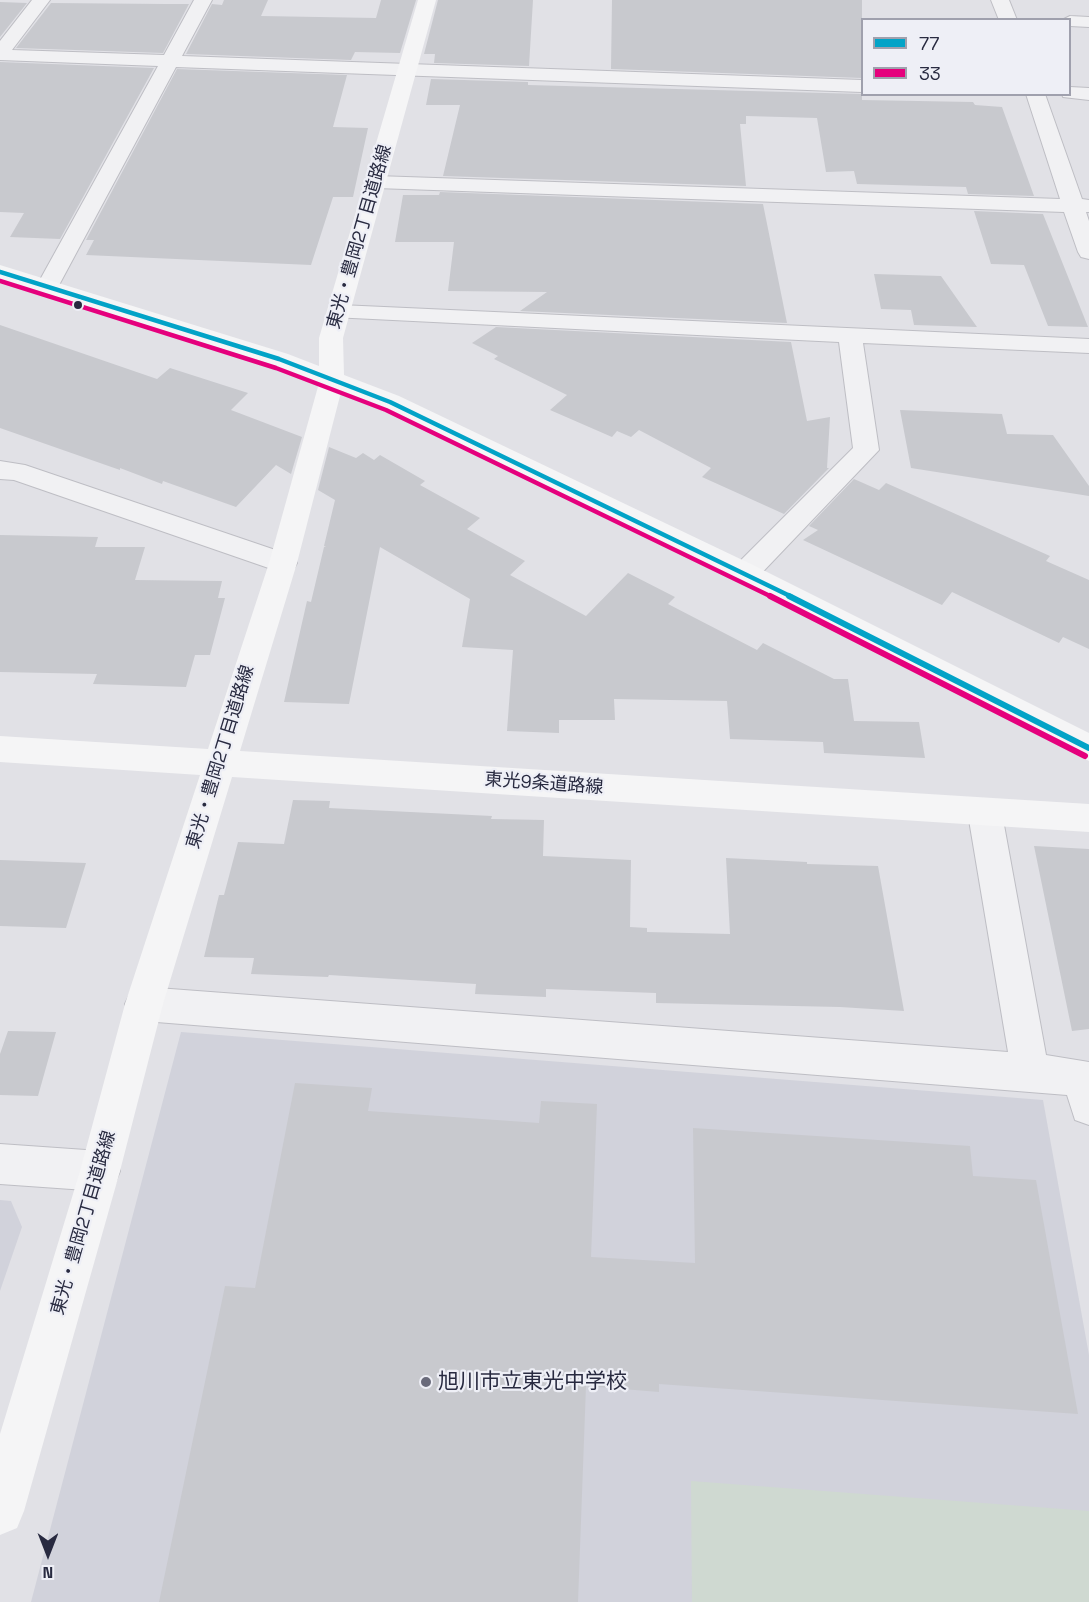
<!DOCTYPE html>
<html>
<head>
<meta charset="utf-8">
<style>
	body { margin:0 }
	#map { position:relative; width:1089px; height:1602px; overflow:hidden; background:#e1e1e6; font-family:"Space Grotesk",sans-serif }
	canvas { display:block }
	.legend { position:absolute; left:861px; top:18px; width:210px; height:78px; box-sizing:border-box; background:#eeeff6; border:2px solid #9fa0ad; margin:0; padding:8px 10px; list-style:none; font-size:18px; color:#282a40 }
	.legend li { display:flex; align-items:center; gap:12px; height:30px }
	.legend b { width:30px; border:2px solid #9fa0ad }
	.north { position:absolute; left:18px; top:1524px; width:60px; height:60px; -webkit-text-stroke:4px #eeeff6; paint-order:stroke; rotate:180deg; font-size:16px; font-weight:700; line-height:24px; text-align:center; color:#282a40 }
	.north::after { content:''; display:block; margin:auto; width:21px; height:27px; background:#282a40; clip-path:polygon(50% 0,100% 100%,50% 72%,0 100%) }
</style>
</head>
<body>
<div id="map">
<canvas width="1089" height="1602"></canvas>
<ul class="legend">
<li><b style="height:8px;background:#02a3c7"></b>77</li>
<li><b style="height:8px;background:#e5007d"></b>33</li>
</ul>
<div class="north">N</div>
</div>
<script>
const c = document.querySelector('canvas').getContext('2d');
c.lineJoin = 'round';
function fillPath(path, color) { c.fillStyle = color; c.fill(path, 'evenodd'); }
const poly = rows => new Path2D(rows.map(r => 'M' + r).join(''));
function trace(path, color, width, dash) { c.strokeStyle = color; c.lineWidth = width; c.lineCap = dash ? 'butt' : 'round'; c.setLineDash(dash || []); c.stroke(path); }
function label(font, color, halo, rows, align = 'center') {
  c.font = font + ' "Space Grotesk","Noto Sans JP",sans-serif'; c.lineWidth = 4.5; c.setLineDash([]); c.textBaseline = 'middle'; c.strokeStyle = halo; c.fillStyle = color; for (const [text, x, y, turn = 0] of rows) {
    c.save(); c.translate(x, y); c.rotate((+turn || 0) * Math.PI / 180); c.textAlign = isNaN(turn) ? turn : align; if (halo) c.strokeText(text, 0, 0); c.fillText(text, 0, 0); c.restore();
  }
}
const built = poly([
	[181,1032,1043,1100,1089,1355,1089,1602,31,1602],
	[0,1200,11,1201,22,1227,0,1291]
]);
const green = poly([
	[691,1481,1089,1511,1089,1602,692,1602]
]);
const building = poly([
	[224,0,268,0,261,16,376,18,381,0,416,0,400,53,355,52,351,60,186,54,212,4,222,5],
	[438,0,533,0,529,66,434,63,435,54,424,54],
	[612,0,862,0,862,78,611,69],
	[0,2,27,3,0,37],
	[51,3,165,4,189,4,163,53,16,48],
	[0,62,154,68,60,239,10,237,24,213,0,212],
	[177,69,347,75,333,127,368,128,353,197,333,197,311,265,86,255,94,240,86,240],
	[431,79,528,82,528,85,862,94,862,100,973,102,975,105,1002,107,1034,196,968,194,966,187,857,184,854,171,826,172,817,118,746,116,746,124,740,124,746,186,443,176,460,105,426,105],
	[440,192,763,204,787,323,520,311,547,292,448,291,454,242,395,242,403,195,439,195],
	[974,211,1043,214,1088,327,1048,326,1024,265,991,264],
	[874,274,941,276,977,327,914,325,911,310,881,309],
	[0,325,157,379,170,368,248,393,231,410,302,437,291,474,276,465,236,507,163,481,162,484,120,468,120,470,0,428],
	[496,327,791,342,807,421,830,417,827,468,829,468,784,514,702,477,711,468,639,430,631,437,617,431,612,437,550,410,567,395,494,359,498,356,472,343],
	[900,410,1002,414,1007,434,1053,435,1089,486,1089,496,911,468],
	[329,447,356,458,363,453,374,460,380,455,425,481,420,485,480,518,467,529,525,561,510,575,586,616,628,573,675,597,668,604,757,650,763,643,834,679,848,679,854,721,919,722,925,758,824,753,823,742,730,739,727,701,614,699,615,720,559,720,559,733,507,731,513,650,462,647,470,599,380,547,349,704,284,702,307,601,311,602,324,547,326,547,324,546,335,500,318,490],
	[854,479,879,490,886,483,1050,556,1046,561,1089,580,1089,649,1063,637,1059,643,952,592,942,605,803,540,818,530,809,526],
	[0,535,98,537,95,547,145,547,135,580,222,581,218,598,225,598,210,655,195,655,186,687,93,684,97,674,0,672],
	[293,800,330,801,329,808,492,816,491,819,544,820,543,856,631,860,630,927,647,928,647,932,730,934,726,858,807,862,807,864,878,866,904,1011,840,1007,656,1003,656,993,546,989,546,997,475,994,476,984,329,975,328,977,251,974,254,958,204,957,219,895,224,895,238,842,284,844],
	[1034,846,1089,849,1089,1029,1072,1031],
	[0,860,86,863,66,928,0,926],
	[8,1031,56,1032,38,1096,0,1095,0,1054],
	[295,1083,372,1088,368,1111,539,1123,541,1101,597,1104,591,1257,695,1263,693,1128,970,1146,973,1176,1036,1180,1078,1414,659,1384,659,1392,586,1386,578,1602,159,1602,225,1286,255,1288]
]);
const street = poly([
	[32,0,50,0,12,50,164,55,194,0,212,0,182,56,862,80,862,92,176,67,58,287,55,292,47,294,39,292,36,287,158,66,0,60,0,41,32,0],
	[991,0,1009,0,1017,20,999,20,991,0],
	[1070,16,1089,17,1089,27,1070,26,1070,20,1062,20,1070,16],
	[1070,87,1089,88,1089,100,1063,97,1062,94,1070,94,1070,87],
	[1026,94,1045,94,1082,199,1089,200,1089,212,1086,212,1089,221,1089,259,1081,257,1078,252,1064,212,376,188,369,186,366,182,369,178,376,176,1060,199,1026,94],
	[340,305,1089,339,1089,353,863,343,879,450,755,580,745,583,735,580,731,573,735,566,853,448,839,342,332,317,328,312,332,307,340,305],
	[0,461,25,465,293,556,297,563,293,570,283,573,14,480,0,479,0,461],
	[985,800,997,804,1002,814,1046,1055,1089,1062,1089,1125,1075,1120,1067,1095,144,1021,131,1016,125,1004,131,992,144,987,1008,1052,968,814,973,804,985,800],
	[0,1144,100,1151,114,1157,120,1171,114,1185,100,1191,0,1184,0,1144]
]);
const secondary = poly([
	[418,0,436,0,343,338,344,375,399,396,755,566,1089,733,1089,761,735,580,381,408,341,392,297,563,240,751,1089,804,1089,832,232,777,163,1004,120,1171,24,1511,17,1528,0,1535,0,1434,80,1171,125,1004,200,775,0,762,0,736,208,749,269,563,319,383,270,364,0,279,0,265,288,354,319,366,319,338,418,0]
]);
const bus1Far1 = poly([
	[0,272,279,359,390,402,792,597]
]);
const bus1 = poly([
	[789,596,1089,748]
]);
const bus2Far1 = poly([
	[0,281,276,368,386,410,772,597]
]);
const bus2 = poly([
	[770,596,1085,756]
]);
const markers = [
	[78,305,5,"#282a40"],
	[426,1382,6,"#696a7a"]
];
const streetNames = [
	["東光・豊岡2丁目道路線",360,237,-74],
	["東光・豊岡2丁目道路線",221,757,-73],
	["東光9条道路線",544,784,4],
	["東光・豊岡2丁目道路線",84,1223,-74]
];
const nearPoinames = [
	["旭川市立東光中学校",438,1382]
];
fillPath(built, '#d1d2db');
fillPath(green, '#cfd9d1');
fillPath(building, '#c8c9ce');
trace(street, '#bebec4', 2);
fillPath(street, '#f1f1f3');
fillPath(secondary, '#f5f5f6');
trace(bus1Far1, '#02a3c7', 4.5);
trace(bus1, '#02a3c7', 6);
trace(bus2Far1, '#e5007d', 4.5);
trace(bus2, '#e5007d', 6);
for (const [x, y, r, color] of markers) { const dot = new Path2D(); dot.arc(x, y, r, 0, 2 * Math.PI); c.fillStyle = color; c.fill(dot); trace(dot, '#eeeff6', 2); }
label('18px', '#282a40', '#eeeff6', streetNames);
label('21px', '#282a40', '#eeeff6', nearPoinames, 'left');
</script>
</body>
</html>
